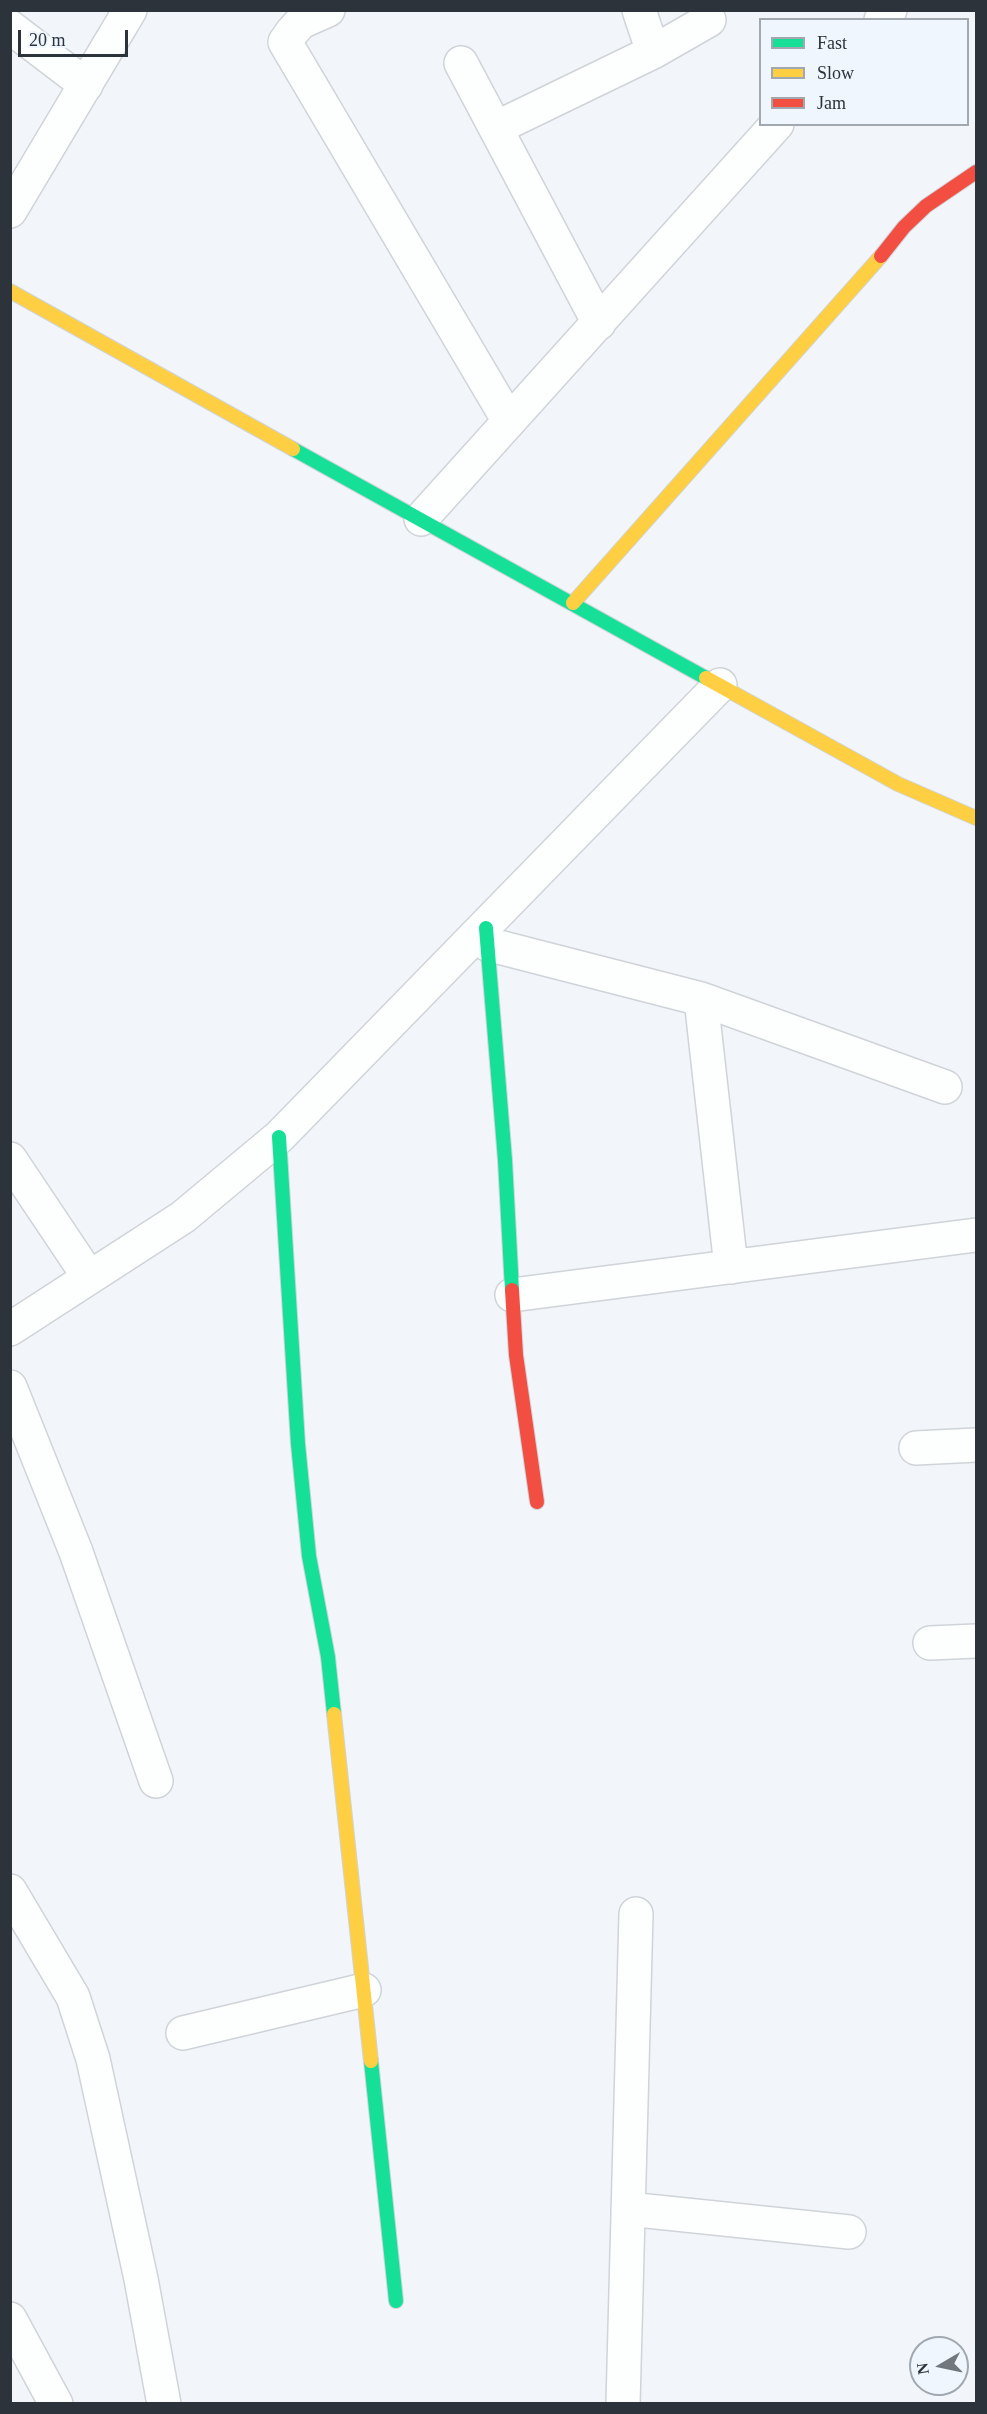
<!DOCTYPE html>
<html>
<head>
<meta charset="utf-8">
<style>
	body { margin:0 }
	#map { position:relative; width:987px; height:2414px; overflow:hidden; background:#f2f6fa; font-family:"Times New Roman",serif }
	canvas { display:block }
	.frame { position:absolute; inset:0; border:12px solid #2c333a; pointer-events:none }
	.legend { position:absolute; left:759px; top:18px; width:210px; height:108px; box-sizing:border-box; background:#eff6fd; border:2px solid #a1a8af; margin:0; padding:8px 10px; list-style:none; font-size:18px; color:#2c333a }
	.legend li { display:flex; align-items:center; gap:12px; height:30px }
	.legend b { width:30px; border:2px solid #a1a8af }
	.north { position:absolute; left:909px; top:2336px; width:60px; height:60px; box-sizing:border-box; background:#eff6fd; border:2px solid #a1a8af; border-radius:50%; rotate:261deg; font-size:16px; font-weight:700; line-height:24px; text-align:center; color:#2c333a }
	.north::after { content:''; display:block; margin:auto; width:21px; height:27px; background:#71777d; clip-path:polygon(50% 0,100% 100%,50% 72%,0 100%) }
	.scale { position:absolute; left:18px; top:30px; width:110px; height:27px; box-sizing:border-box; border:3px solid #2c333a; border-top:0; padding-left:8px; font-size:18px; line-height:21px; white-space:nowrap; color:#2c333a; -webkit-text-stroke:4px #eff6fd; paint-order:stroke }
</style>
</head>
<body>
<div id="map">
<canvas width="987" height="2414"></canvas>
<div class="frame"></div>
<ul class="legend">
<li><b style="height:8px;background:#16e098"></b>Fast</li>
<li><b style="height:8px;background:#ffcf43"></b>Slow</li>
<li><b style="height:8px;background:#f24e42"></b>Jam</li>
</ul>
<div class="north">N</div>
<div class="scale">20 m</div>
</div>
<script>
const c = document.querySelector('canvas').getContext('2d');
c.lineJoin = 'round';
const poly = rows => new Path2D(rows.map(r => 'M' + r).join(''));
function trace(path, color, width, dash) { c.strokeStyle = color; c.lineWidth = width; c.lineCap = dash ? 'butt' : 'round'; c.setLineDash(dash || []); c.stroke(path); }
const street = poly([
	[328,10,301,22,292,32,285,42,509,421],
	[639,10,653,52],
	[881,20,890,10],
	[10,27,86,85],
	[461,63,599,323],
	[496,128,653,52,709,20],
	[10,211,130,10],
	[421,519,777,124],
	[487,944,701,999,945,1087],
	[701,999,731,1267],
	[10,1159,89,1277],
	[512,1295,976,1235],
	[10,1329,183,1217,279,1137,720,685],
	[10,1387,76,1552,156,1781],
	[916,1448,976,1445],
	[930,1643,976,1641],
	[10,1891,73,1997,93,2059,141,2279,164,2404],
	[183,2033,364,1990],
	[628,2209,849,2232],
	[10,2319,56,2404],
	[623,2404,636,1914]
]);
const fast = poly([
	[293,449,706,678],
	[486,928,505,1160,512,1290],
	[279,1137,298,1444,309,1556,328,1657,334,1714],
	[371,2061,396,2301]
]);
const slow = poly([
	[10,291,293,449],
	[573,603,881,256],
	[706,678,898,784,976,818],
	[334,1714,371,2061]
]);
const jam = poly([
	[881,256,904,227,926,206,976,172],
	[512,1290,516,1355,537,1502]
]);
trace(street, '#cfd4d9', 36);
trace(fast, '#cfd4d9', 16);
trace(slow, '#cfd4d9', 16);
trace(jam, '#cfd4d9', 16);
trace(street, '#fdfefe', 33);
trace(fast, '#16e098', 14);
trace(slow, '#ffcf43', 14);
trace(jam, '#f24e42', 14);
</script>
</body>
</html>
